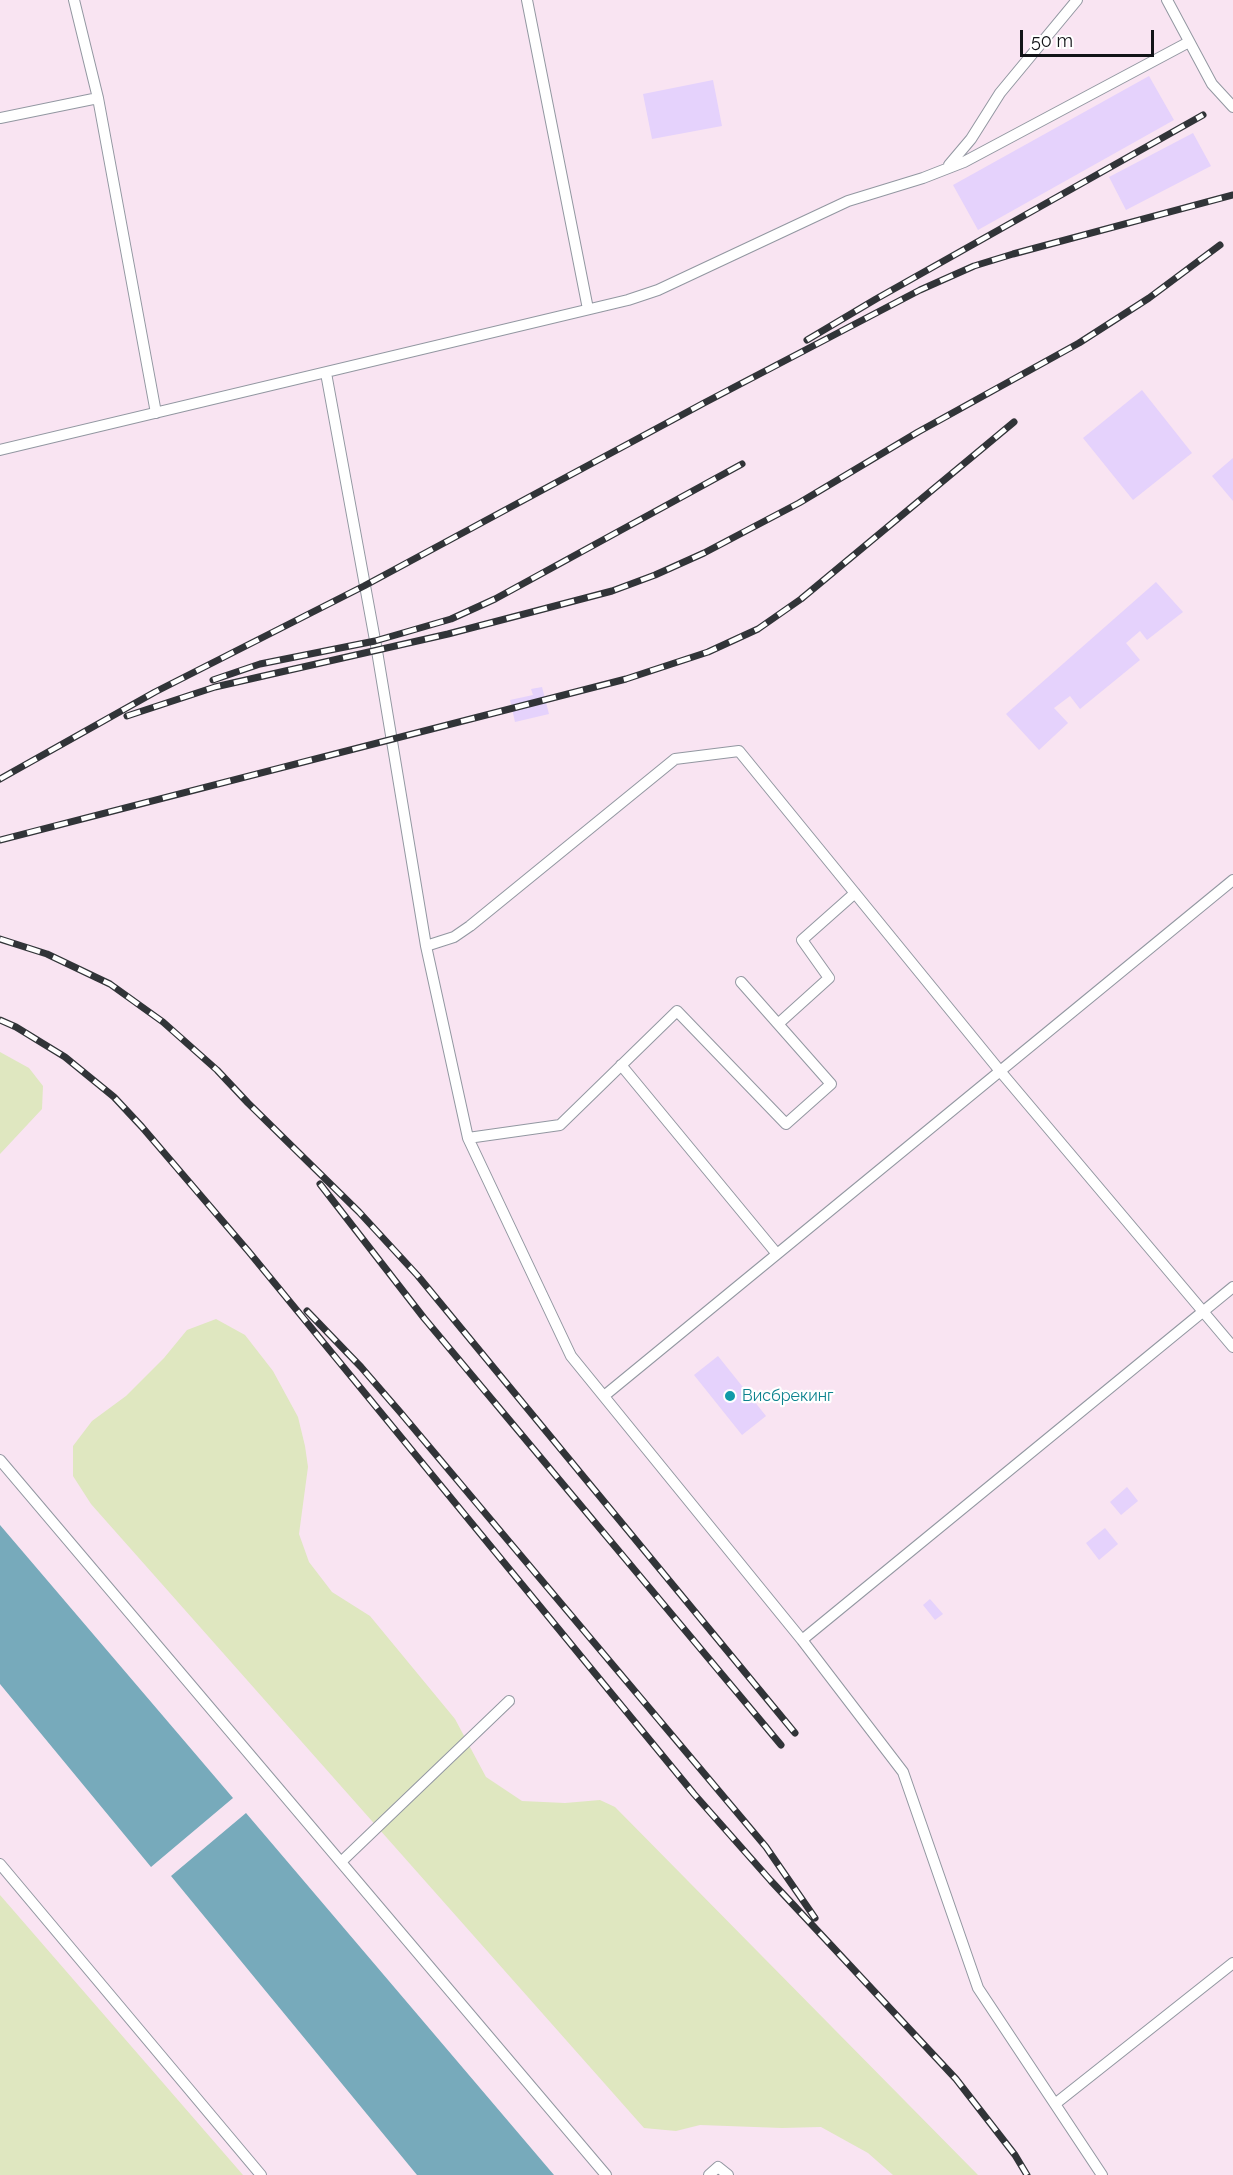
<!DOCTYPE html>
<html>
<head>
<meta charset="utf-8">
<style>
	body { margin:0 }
	#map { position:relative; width:1233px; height:2175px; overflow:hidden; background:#f0f5fd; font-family:Raleway,sans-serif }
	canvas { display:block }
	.scale { position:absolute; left:1020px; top:30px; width:134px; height:27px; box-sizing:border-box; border:3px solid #111317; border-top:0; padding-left:8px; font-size:18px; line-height:21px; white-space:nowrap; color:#111317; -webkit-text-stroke:4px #fff; paint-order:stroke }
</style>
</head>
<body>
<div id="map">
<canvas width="1233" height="2175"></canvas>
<div class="scale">50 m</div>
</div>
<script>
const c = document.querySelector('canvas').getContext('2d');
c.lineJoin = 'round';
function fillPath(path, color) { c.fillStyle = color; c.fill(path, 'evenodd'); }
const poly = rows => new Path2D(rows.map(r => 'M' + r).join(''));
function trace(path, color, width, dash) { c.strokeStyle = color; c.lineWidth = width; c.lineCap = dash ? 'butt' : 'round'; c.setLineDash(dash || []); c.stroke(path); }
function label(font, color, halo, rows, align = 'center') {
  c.font = font + ' Raleway,sans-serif'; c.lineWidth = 4.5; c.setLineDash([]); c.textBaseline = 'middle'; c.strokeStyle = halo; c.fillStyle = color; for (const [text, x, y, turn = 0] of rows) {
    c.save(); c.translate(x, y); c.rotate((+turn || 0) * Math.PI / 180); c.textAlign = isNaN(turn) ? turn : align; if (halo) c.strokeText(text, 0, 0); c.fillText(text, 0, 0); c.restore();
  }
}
const industrial = poly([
	[0,0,1233,0,1233,2175,0,2175]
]);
const green = poly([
	[0,1052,29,1068,43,1086,42,1109,0,1154],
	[216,1319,245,1335,273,1371,298,1417,305,1446,308,1467,299,1534,309,1562,332,1592,370,1616,455,1719,486,1777,522,1801,565,1803,600,1800,615,1807,978,2175,893,2175,868,2153,821,2127,782,2128,700,2125,676,2131,644,2128,91,1504,73,1476,73,1446,92,1421,126,1396,164,1358,187,1330],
	[0,1895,243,2175,0,2175]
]);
const water = poly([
	[0,1525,233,1798,151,1867,0,1684],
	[246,1813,554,2175,417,2175,171,1876]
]);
const building = poly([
	[1149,76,1174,120,978,230,953,185],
	[713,80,722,126,652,139,643,94],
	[1193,133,1211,166,1126,210,1109,177],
	[1142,390,1192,453,1133,500,1083,438],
	[1233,458,1233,501,1212,476],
	[1156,582,1183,612,1147,640,1140,631,1126,643,1140,660,1080,709,1070,696,1054,708,1068,723,1039,750,1006,714],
	[542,687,549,714,515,722,510,700,533,695,531,689],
	[718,1356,766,1416,742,1435,694,1375],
	[1127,1487,1138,1501,1121,1515,1110,1502],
	[1105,1528,1118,1544,1099,1560,1086,1543],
	[930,1599,943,1614,935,1620,923,1605]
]);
const service = poly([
	[74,0,98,98,156,413],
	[527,0,588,309],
	[1167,0,1212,84,1233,107],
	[0,118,98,98],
	[949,165,971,139,1000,93,1077,0],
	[326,373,377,651,426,946,468,1138,571,1356,802,1640,903,1772,978,1988,1102,2175],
	[0,450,628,300,658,290,848,201,923,178,964,162,1189,42],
	[426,946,454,937,470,926,675,759,739,751,1000,1071,1233,1347],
	[778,1024,829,978,802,940,855,893],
	[621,1065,777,1254],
	[468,1138,560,1125,677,1011,786,1124,831,1084,741,982],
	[604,1396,1233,880],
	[0,1460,606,2175],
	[802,1640,1233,1287],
	[341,1862,509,1701],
	[0,1864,261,2175],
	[1055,2104,1233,1963],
	[709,2175,718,2167,728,2175]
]);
const rail = poly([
	[807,340,876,299,1203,115],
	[213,680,260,664,375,641,451,619,495,599,742,464],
	[127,716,215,687,448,634,612,591,655,575,704,553,799,503,918,432,1079,343,1149,298,1220,245],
	[0,779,155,692,364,586,704,403,920,290,974,266,1013,254,1233,195],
	[0,840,626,679,708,652,758,629,801,599,1014,422],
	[0,939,47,954,110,984,163,1022,217,1070,248,1103,359,1212,418,1276,795,1733],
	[0,1020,16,1027,65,1057,114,1097,142,1127,249,1252,694,1794,771,1881,956,2079,1015,2155,1027,2175],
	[320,1184,424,1318,781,1745],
	[307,1311,361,1367,400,1412,766,1847,815,1918]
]);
const markers = [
	[730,1396,6,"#0f9aa8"]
];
const cultureNames = [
	["Висбрекинг",742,1396]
];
fillPath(industrial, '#f9e4f2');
fillPath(green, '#dfe7c0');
fillPath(water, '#7ab');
fillPath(building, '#e5d2fc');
trace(service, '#9297a1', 12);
trace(service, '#fff', 10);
trace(rail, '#313438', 7);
trace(rail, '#fff', 4.5, [14]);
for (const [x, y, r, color] of markers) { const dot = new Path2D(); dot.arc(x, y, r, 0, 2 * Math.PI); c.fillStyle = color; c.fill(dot); trace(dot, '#fff', 2); }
label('16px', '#0d838f', '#fff', cultureNames, 'left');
</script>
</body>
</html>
